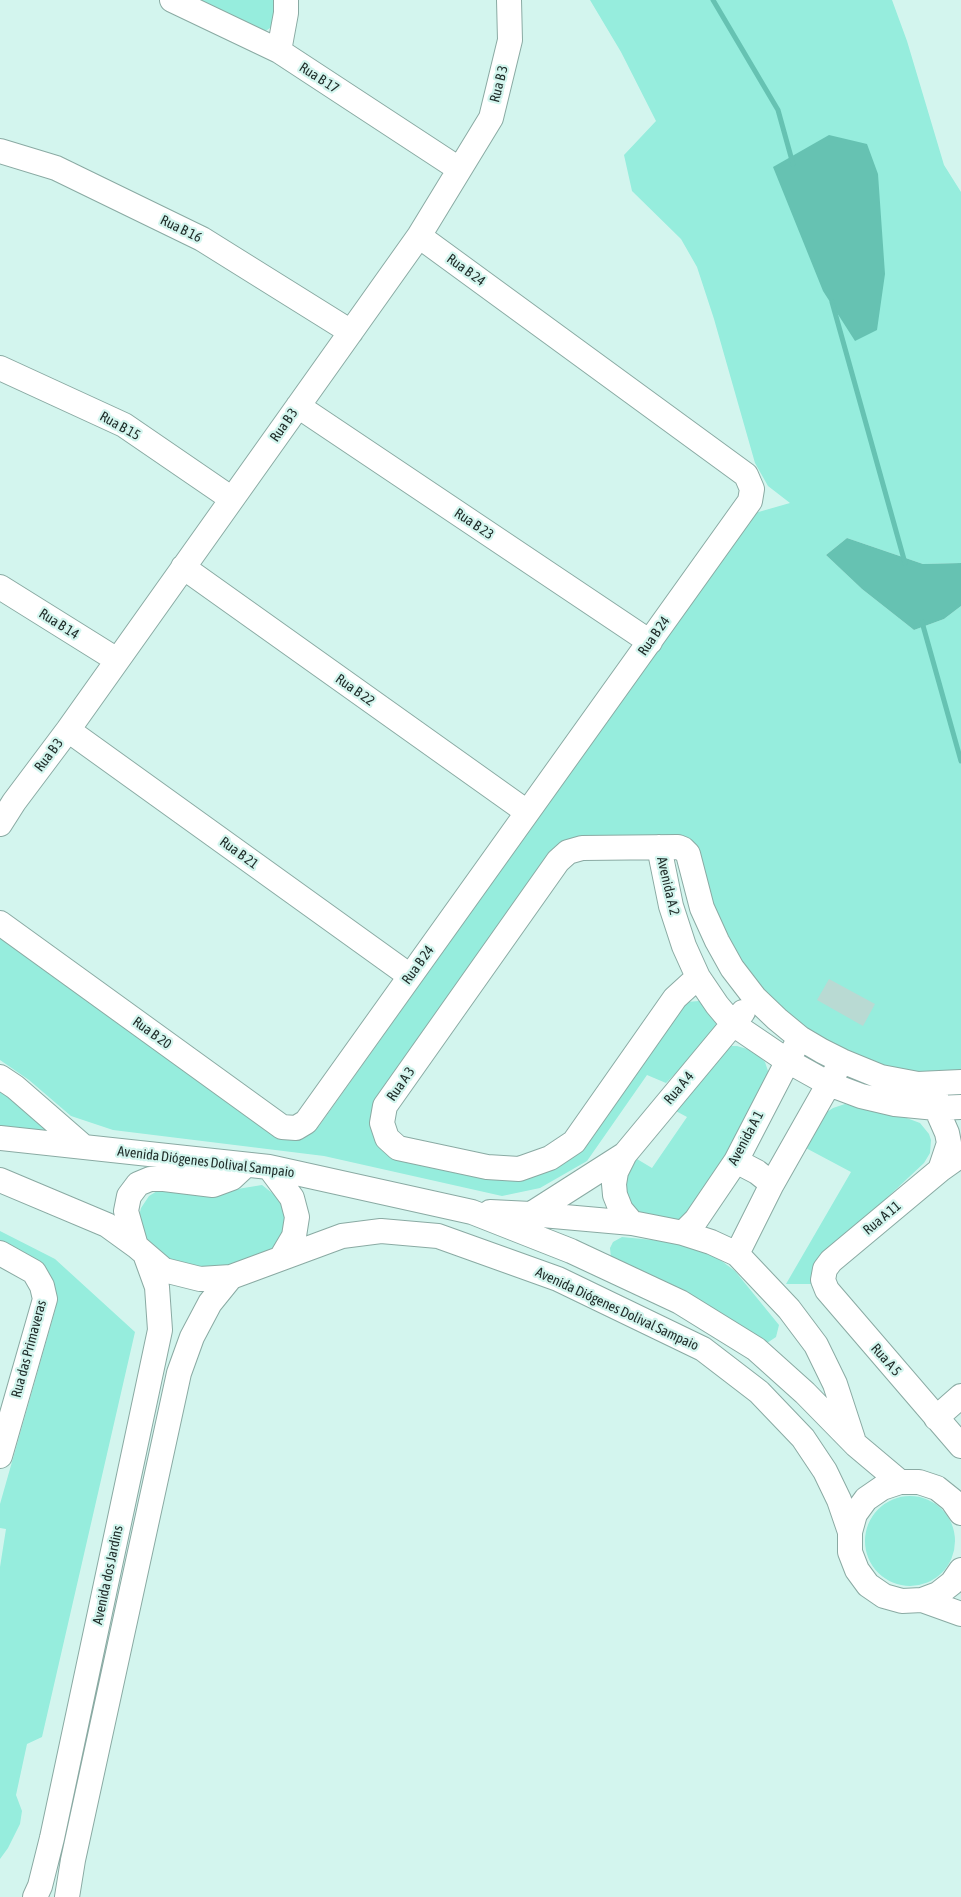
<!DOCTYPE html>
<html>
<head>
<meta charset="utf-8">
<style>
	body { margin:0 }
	canvas { display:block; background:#d3f5ee }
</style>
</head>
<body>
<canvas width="961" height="1897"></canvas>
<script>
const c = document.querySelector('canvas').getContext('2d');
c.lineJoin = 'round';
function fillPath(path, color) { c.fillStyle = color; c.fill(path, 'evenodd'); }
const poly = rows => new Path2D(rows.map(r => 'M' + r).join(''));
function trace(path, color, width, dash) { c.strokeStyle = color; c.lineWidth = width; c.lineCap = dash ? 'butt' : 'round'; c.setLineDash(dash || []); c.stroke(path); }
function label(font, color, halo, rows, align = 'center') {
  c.font = font + ' "Asap Condensed",sans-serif'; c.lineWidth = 4.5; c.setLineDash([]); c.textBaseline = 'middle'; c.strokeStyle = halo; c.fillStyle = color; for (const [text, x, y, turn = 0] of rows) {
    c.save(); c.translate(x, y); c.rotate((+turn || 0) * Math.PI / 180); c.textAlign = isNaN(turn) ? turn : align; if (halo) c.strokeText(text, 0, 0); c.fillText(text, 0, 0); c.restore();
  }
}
const green = poly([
	[188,0,281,0,273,26,264,32],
	[590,0,892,0,907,41,944,165,961,192,961,563,923,564,847,538,826,555,862,589,914,630,944,619,961,606,961,1073,919,1074,872,1065,789,1023,722,939,700,855,581,843,377,1136,528,1175,687,1002,699,1001,705,1003,717,1022,715,1034,666,1083,647,1075,587,1161,540,1188,502,1196,324,1156,113,1130,71,1116,29,1080,0,1060,0,937,273,1132,313,1131,319,1126,755,513,790,503,768,486,755,463,714,319,697,267,681,239,632,191,624,155,656,121,621,52],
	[728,1046,737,1046,754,1051,765,1062,770,1077,700,1208,682,1222,647,1219,630,1207,623,1192,626,1174,637,1159,652,1168,687,1117,674,1110],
	[0,1088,53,1134,0,1129],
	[845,1104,884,1114,904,1117,920,1123,929,1134,931,1140,930,1153,924,1163,829,1252,813,1284,786,1284,851,1172,804,1147,824,1114,833,1108],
	[262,1185,276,1196,281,1204,284,1212,284,1229,276,1244,270,1250,240,1269,177,1266,145,1240,139,1216,141,1208,149,1196,162,1188,225,1191],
	[0,1231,55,1259,135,1332,42,1737,27,1744,16,1795,22,1811,20,1824,8,1848,0,1859,0,1567,6,1529,0,1528,0,1504,56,1307,56,1297,0,1245],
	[622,1237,683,1243,710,1254,723,1262,735,1271,779,1325,776,1337,767,1343,611,1258,610,1248,613,1242],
	'865 1541a45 45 0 1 1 90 0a45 45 0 1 1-90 0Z'
]);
const water = poly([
	[829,135,867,144,878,174,885,274,877,330,855,341,823,291,773,167],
	[847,538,923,564,961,563,961,606,944,619,914,630,862,589,826,555]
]);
const stream = poly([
	[713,0,778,110,793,164],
	[832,302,905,563],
	[922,622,961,761]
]);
const building = poly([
	[829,979,875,1004,863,1026,817,1000]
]);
const minor = poly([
	[172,0,279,51,459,169],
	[279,51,286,13,286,0],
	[0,151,56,168,202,239,351,332],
	[0,368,124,425,232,499],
	[298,406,650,642],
	[183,567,527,812],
	[0,587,117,660],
	[68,730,410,976],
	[0,824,14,802,68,730,419,236,491,118,510,40,509,0],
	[659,847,671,906,684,946,698,977,717,1005,733,1024,786,1060,829,1084,861,1096,895,1104,936,1108,961,1107],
	[0,923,282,1127,296,1128,306,1122,750,501,752,489,746,475,419,236],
	[698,977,675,998,574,1142,550,1158,519,1169,487,1167,398,1148,387,1138,382,1123,385,1106,558,861,568,852,582,848,678,847,683,849,688,854,702,908,717,941,732,968,755,998,777,1019,800,1038,822,1051,842,1061,881,1077,918,1084,961,1082],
	[0,1077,15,1087,84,1147],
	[936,1094,936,1108,947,1133,949,1143,940,1170],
	[0,1138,269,1167,472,1212,571,1251,680,1302,756,1349,805,1393,856,1445,900,1482],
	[961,1155,940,1170,831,1261,825,1269,823,1280,827,1290,961,1446],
	[736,1161,757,1172,772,1184],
	[269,1167,292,1198,297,1217,294,1236,281,1258],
	[0,1180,107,1225,136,1246,164,1270,200,1279,231,1277,342,1236,381,1231,438,1236,558,1279,703,1349,759,1392,803,1438,825,1471,839,1500,850,1532],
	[490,1212,531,1214,632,1223,683,1233,711,1242,737,1254,789,1309,816,1345,835,1384,853,1439],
	[531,1214,625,1154],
	[632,1223,621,1210,615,1195,614,1184,616,1172,625,1154,743,1012],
	[683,1233,696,1220,736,1161,795,1047],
	[136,1246,126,1211,129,1196,138,1184,150,1179,164,1179,213,1185,232,1178,246,1165],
	[0,1253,34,1272,42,1286,45,1299,0,1456],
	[737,1254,772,1184,836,1071],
	[936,1418,961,1396],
	[961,1513,952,1500,937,1488,919,1482,900,1482,882,1488,866,1499,855,1514,850,1532,850,1552,857,1570,868,1585,884,1596,902,1601,922,1600,938,1594,952,1583,961,1570],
	[922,1600,961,1614],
	[35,1897,40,1886,52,1838,160,1330,157,1287,145,1254],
	[67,1897,73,1860,179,1373,192,1337,210,1303,231,1277]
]);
const streetNames = [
	["Rua B 17",319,78,33],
	["Rua B 3",499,84,-76],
	["Rua B 16",181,229,26],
	["Rua B 24",466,270,36],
	["Rua B 3",284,425,-55],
	["Rua B 15",120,426,29],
	["Rua B 23",474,524,34],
	["Rua B 14",59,624,32],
	["Rua B 24",654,636,-55],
	["Rua B 22",355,690,35],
	["Rua B 3",49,755,-53],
	["Rua B 21",239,853,36],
	["Avenida A 2",668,886,77],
	["Rua B 24",418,965,-54],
	["Rua B 20",152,1033,36],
	["Rua A 3",401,1084,-55],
	["Rua A 4",679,1088,-50],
	["Avenida A 1",746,1138,-62],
	["Avenida Diógenes Dolival Sampaio",206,1162,7],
	["Rua A 11",882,1218,-40],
	["Avenida Diógenes Dolival Sampaio",617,1309,25],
	["Rua das Primaveras",29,1349,-75],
	["Rua A 5",886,1360,49],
	["Avenida dos Jardins",108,1575,-78]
];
fillPath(green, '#96eddd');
fillPath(water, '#66c2b2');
trace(stream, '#66c2b2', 5);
fillPath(building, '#b9dad3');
trace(minor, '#8aaaa3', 26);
trace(minor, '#fff', 24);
label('14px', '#212e2b', '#d3f5ee', streetNames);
</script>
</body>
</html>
